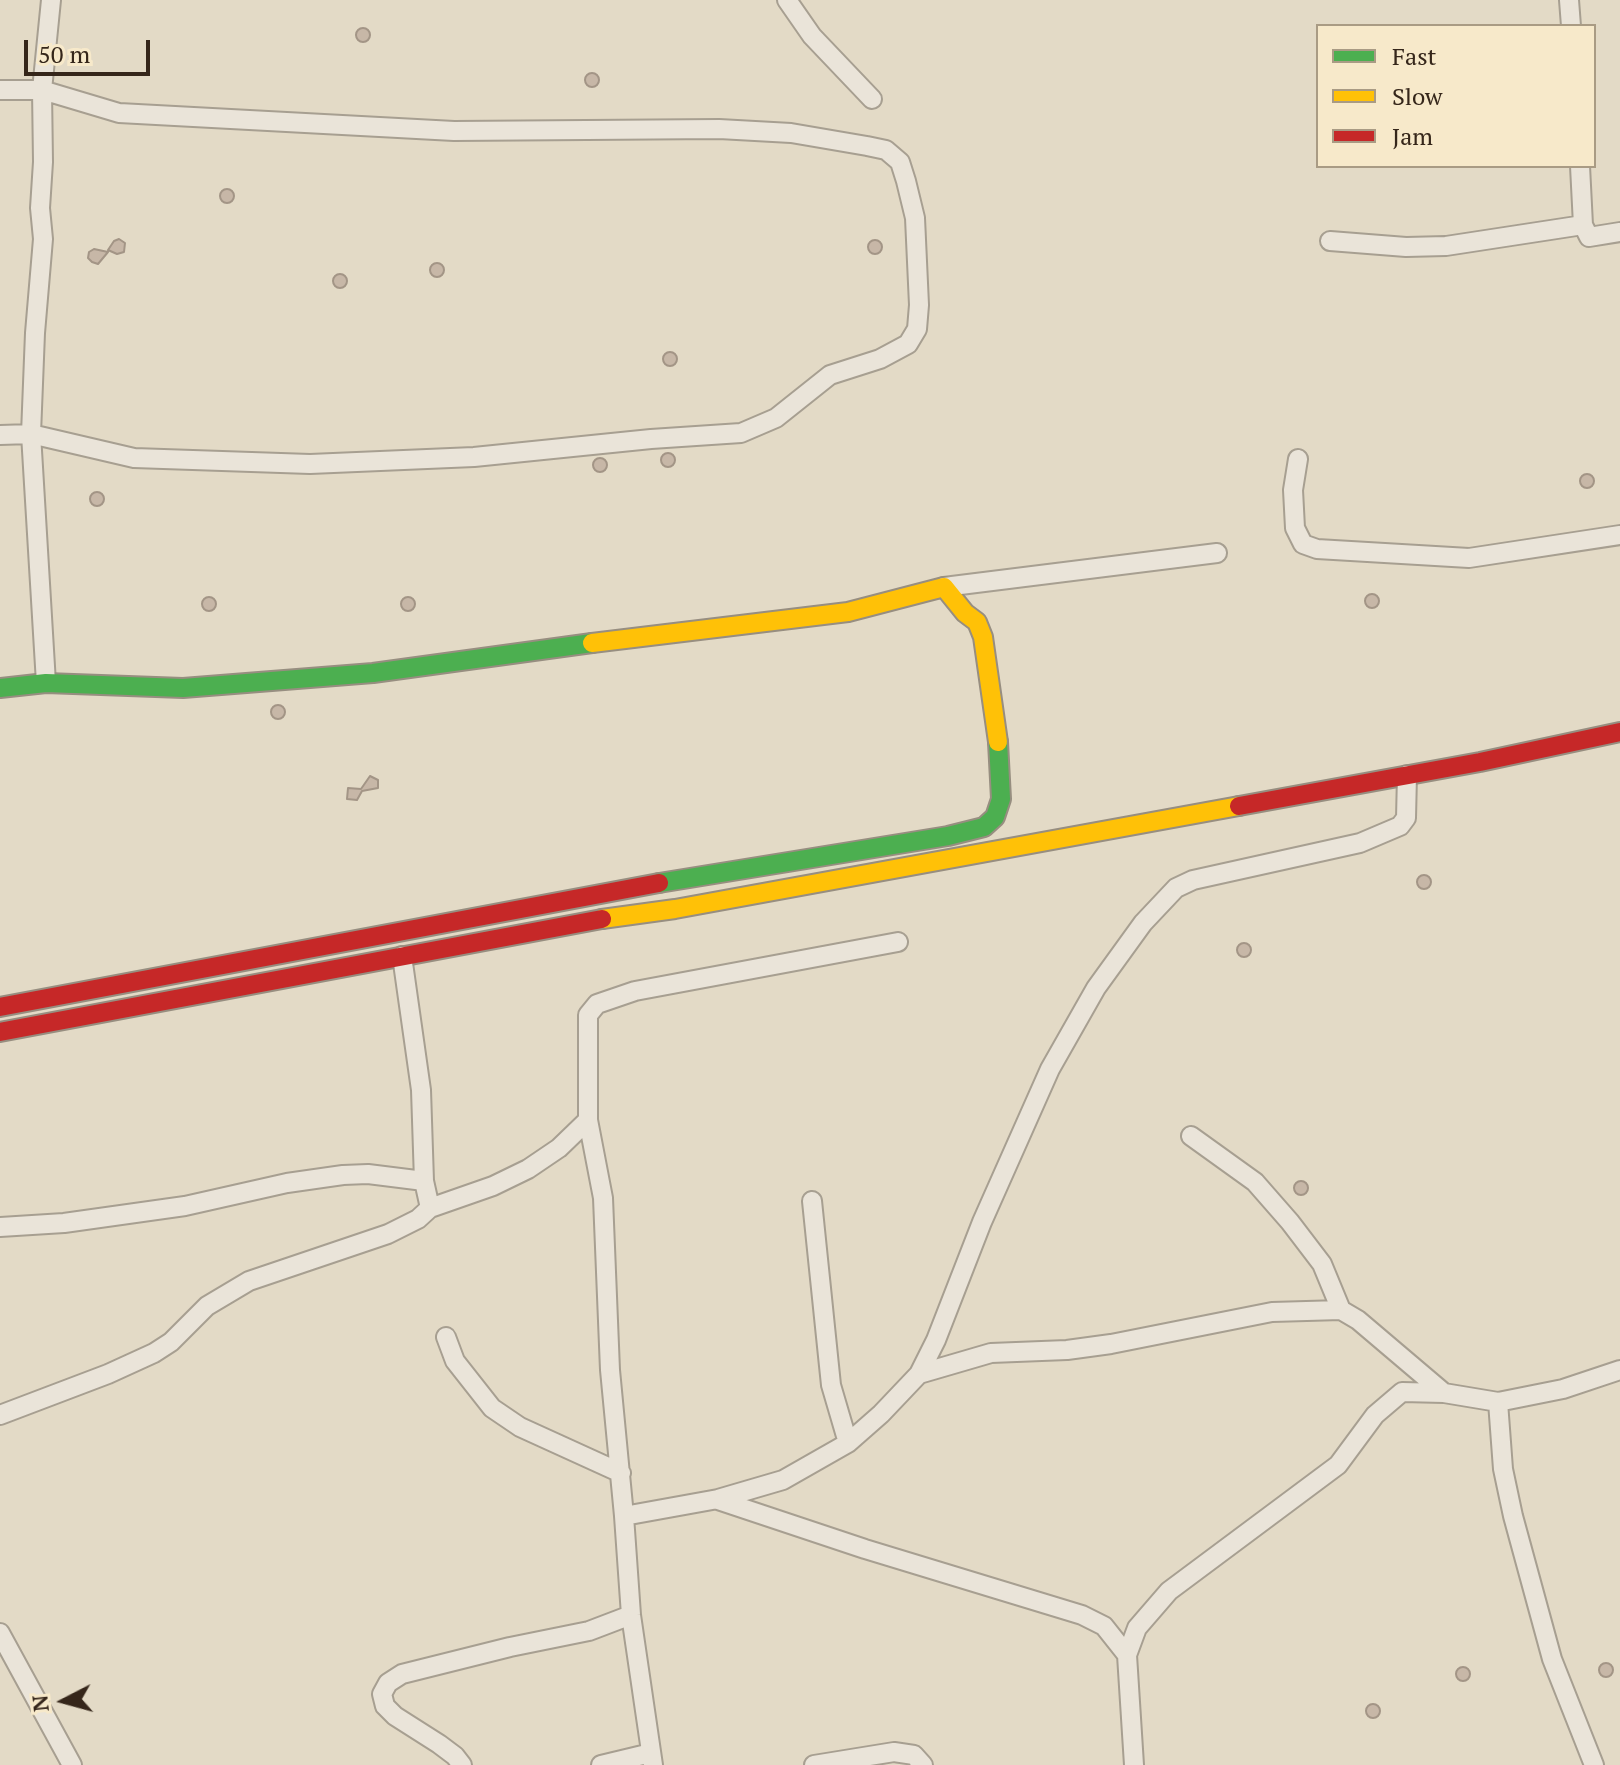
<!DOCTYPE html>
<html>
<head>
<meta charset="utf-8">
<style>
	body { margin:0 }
	#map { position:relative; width:1620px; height:1765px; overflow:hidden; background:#e3dac6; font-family:"PT Serif",serif }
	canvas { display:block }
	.legend { position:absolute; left:1316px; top:24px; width:280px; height:144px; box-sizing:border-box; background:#f7e9ca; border:2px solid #a99b84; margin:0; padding:10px 14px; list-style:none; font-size:24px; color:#35261a }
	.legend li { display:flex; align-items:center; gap:16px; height:40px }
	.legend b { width:40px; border:2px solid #a99b84 }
	.north { position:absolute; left:24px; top:1661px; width:80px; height:80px; -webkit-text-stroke:6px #f7e9ca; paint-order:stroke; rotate:264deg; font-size:22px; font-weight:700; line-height:32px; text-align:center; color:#35261a }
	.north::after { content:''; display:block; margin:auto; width:28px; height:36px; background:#35261a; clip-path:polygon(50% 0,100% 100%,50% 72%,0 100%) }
	.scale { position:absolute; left:24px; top:40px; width:126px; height:36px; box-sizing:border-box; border:4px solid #35261a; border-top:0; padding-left:10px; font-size:24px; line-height:28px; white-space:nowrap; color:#35261a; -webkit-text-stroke:6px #f7e9ca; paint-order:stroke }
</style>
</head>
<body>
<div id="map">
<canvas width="1620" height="1765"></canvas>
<ul class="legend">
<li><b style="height:10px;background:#4caf50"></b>Fast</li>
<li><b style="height:10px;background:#ffc107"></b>Slow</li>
<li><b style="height:10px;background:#c62828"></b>Jam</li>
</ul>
<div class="north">N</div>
<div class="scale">50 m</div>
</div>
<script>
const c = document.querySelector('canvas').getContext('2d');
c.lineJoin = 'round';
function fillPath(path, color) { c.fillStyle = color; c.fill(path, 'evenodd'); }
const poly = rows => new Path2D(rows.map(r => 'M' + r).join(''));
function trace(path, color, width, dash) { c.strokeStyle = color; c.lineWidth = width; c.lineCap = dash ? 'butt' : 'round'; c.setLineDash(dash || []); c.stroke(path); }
const building = poly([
	'356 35a7 7 0 1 1 14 0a7 7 0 1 1-14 0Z',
	'585 80a7 7 0 1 1 14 0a7 7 0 1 1-14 0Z',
	'220 196a7 7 0 1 1 14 0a7 7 0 1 1-14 0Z',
	[119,239,125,243,124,252,117,254,108,250,114,241,119,239],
	'868 247a7 7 0 1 1 14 0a7 7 0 1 1-14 0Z',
	[94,249,108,252,98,264,92,262,88,258,89,252,94,249],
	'430 270a7 7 0 1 1 14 0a7 7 0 1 1-14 0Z',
	'333 281a7 7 0 1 1 14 0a7 7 0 1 1-14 0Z',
	'663 359a7 7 0 1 1 14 0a7 7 0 1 1-14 0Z',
	'661 460a7 7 0 1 1 14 0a7 7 0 1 1-14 0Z',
	'593 465a7 7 0 1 1 14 0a7 7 0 1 1-14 0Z',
	'1580 481a7 7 0 1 1 14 0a7 7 0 1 1-14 0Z',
	'90 499a7 7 0 1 1 14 0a7 7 0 1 1-14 0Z',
	'1365 601a7 7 0 1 1 14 0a7 7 0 1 1-14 0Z',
	'401 604a7 7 0 1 1 14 0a7 7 0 1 1-14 0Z',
	'202 604a7 7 0 1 1 14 0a7 7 0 1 1-14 0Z',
	'271 712a7 7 0 1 1 14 0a7 7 0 1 1-14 0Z',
	[370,776,378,780,378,788,362,791,357,800,347,799,348,788,361,789,370,776],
	'1417 882a7 7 0 1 1 14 0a7 7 0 1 1-14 0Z',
	'1237 950a7 7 0 1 1 14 0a7 7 0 1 1-14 0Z',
	'1294 1188a7 7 0 1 1 14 0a7 7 0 1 1-14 0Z',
	'1599 1670a7 7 0 1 1 14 0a7 7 0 1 1-14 0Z',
	'1456 1674a7 7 0 1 1 14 0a7 7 0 1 1-14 0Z',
	'1366 1711a7 7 0 1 1 14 0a7 7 0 1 1-14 0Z'
]);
const street = poly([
	[787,0,812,36,872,99],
	[1569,0,1571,26],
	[0,90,42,90,119,113,454,131,719,129,791,133,867,146,886,150,900,162,906,181,915,218,919,305,917,329,908,344,880,359,830,375,776,418,741,433,651,439,474,457,310,464,134,458,31,434,0,435],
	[1580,166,1583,225,1589,237,1620,232],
	[1330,241,1406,247,1446,246,1583,225],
	[1298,459,1293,490,1295,528,1303,544,1317,549,1469,558,1620,535],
	[944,587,1217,553],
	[46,683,31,434,35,333,43,239,40,208,43,162,42,90,51,0],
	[898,942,635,991,597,1004,588,1015,588,1120,603,1198,610,1370,624,1516,718,1499,783,1480,848,1443,881,1414,919,1374,991,1353,1067,1350,1111,1344,1272,1312,1341,1310,1358,1320,1444,1393,1498,1402,1563,1389,1620,1370],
	[1191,1136,1255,1182,1290,1222,1322,1264,1341,1310],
	[812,1201,831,1385,848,1443],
	[430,1208,493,1186,528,1169,559,1148,588,1120],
	[0,1227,64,1223,185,1206,287,1183,343,1175,368,1174,424,1181],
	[446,1337,455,1361,492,1408,520,1427,621,1473],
	[919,1374,936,1340,982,1222,1050,1069,1096,988,1143,923,1176,888,1193,880,1360,843,1400,826,1406,818,1407,775],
	[1498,1402,1503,1469,1513,1516,1552,1659,1594,1765],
	[0,1415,108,1374,154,1353,171,1342,207,1306,249,1281,388,1234,418,1219,430,1208,424,1181,421,1090,402,956],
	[718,1500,865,1549,1082,1615,1104,1626,1127,1655,1134,1765],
	[624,1516,631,1615,653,1765],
	[0,1633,72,1765],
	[1127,1655,1137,1628,1169,1591,1338,1465,1375,1415,1402,1392,1444,1393],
	[462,1765,455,1756,439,1744,395,1716,385,1706,382,1694,388,1683,402,1674,510,1647,589,1631,631,1615],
	[601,1765,651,1753],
	[814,1765,894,1752,914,1755,923,1765]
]);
const fast = poly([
	[0,688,46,683,183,688,373,673,592,643],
	[659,883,948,836,984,827,995,817,1001,799,998,742]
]);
const slow = poly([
	[592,643,848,612,944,587,965,613,977,622,983,637,998,742],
	[602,919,675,909,1239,806]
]);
const jam = poly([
	[1239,806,1480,762,1620,732],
	[0,1007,659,883],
	[0,1032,602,919]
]);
fillPath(building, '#c7b7a7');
trace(building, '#a39586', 2);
trace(street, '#a79f91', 22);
trace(fast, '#978e80', 22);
trace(slow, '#978e80', 22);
trace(jam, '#978e80', 22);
trace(street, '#eae4d9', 18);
trace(fast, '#4caf50', 18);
trace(slow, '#ffc107', 18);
trace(jam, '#c62828', 18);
</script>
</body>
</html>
